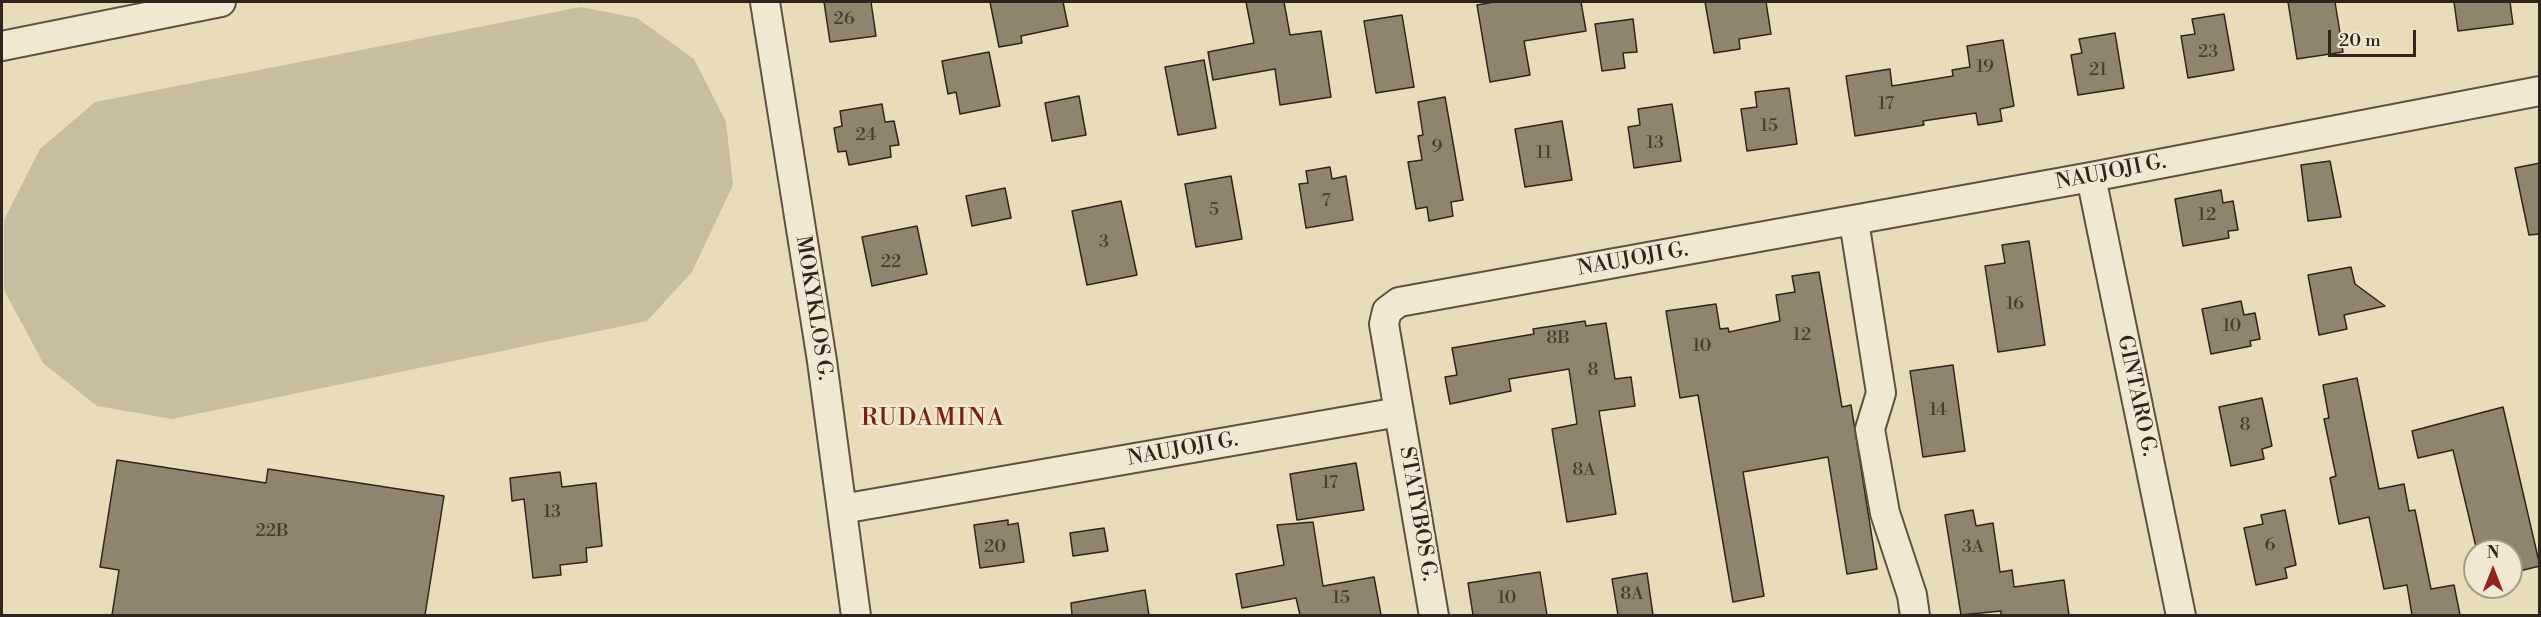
<!DOCTYPE html>
<html>
<head>
<meta charset="utf-8">
<style>
	body { margin:0 }
	#map { position:relative; width:2541px; height:617px; overflow:hidden; background:#e8dcba; font-family:"Libre Bodoni",serif }
	canvas { display:block }
	.frame { position:absolute; inset:0; border:3px solid #31241d; pointer-events:none }
	.north { position:absolute; left:2463px; top:539px; width:60px; height:60px; box-sizing:border-box; background:#f0e8d2; border:2px solid #a49a8a; border-radius:50%; rotate:0deg; font-size:16px; font-weight:700; line-height:24px; text-align:center; color:#31241d }
	.north::after { content:''; display:block; margin:auto; width:21px; height:27px; background:#8f2418; clip-path:polygon(50% 0,100% 100%,50% 72%,0 100%) }
	.scale { position:absolute; left:2328px; top:30px; width:88px; height:27px; box-sizing:border-box; border:3px solid #31241d; border-top:0; padding-left:8px; font-size:18px; line-height:21px; white-space:nowrap; color:#31241d; -webkit-text-stroke:4px #f0e8d2; paint-order:stroke }
</style>
</head>
<body>
<div id="map">
<canvas width="2541" height="617"></canvas>
<div class="frame"></div>
<div class="north">N</div>
<div class="scale">20 m</div>
</div>
<script>
const c = document.querySelector('canvas').getContext('2d');
c.lineJoin = 'round';
function fillPath(path, color) { c.fillStyle = color; c.fill(path, 'evenodd'); }
const poly = rows => new Path2D(rows.map(r => 'M' + r).join(''));
function trace(path, color, width, dash) { c.strokeStyle = color; c.lineWidth = width; c.lineCap = dash ? 'butt' : 'round'; c.setLineDash(dash || []); c.stroke(path); }
function label(font, color, halo, rows, align = 'center') {
  c.font = font + ' "Libre Bodoni",serif'; c.lineWidth = 5; c.setLineDash([]); c.textBaseline = 'middle'; c.strokeStyle = halo; c.fillStyle = color; for (const [text, x, y, turn = 0] of rows) {
    c.save(); c.translate(x, y); c.rotate((+turn || 0) * Math.PI / 180); c.textAlign = isNaN(turn) ? turn : align; if (halo) c.strokeText(text, 0, 0); c.fillText(text, 0, 0); c.restore();
  }
}
const green = poly([
	[581,7,637,18,694,59,726,122,733,185,692,272,647,321,172,419,97,406,43,363,4,290,4,220,40,149,95,102]
]);
const building = poly([
	[824,2,871,2,876,36,830,42,824,2],
	[990,2,1063,2,1068,26,1021,36,1022,43,999,47,990,2],
	[1246,2,1284,2,1290,35,1321,31,1331,97,1280,105,1275,69,1213,80,1208,52,1254,43,1246,2],
	[1494,2,1581,2,1586,31,1524,41,1530,75,1490,82,1477,5,1494,2],
	[1705,2,1766,2,1771,34,1739,39,1740,49,1714,53,1705,2],
	[2288,2,2335,2,2343,52,2297,59,2288,2],
	[2454,2,2510,2,2513,24,2458,31,2454,2],
	[2224,14,2234,70,2188,78,2181,36,2195,34,2192,19,2224,14],
	[1402,15,1414,87,1376,93,1364,21,1402,15],
	[1633,19,1637,52,1623,53,1625,68,1602,71,1595,24,1633,19],
	[2115,33,2124,88,2078,95,2071,55,2082,53,2079,39,2115,33],
	[2003,40,2014,106,2000,109,2002,121,1978,125,1976,113,1923,121,1924,125,1855,136,1846,76,1890,69,1892,86,1953,76,1952,70,1970,67,1967,46,2003,40],
	[989,52,1000,106,960,114,956,92,948,94,942,61,989,52],
	[1204,60,1216,128,1178,135,1165,67,1204,60],
	[1789,88,1797,144,1747,151,1741,109,1757,107,1755,92,1789,88],
	[1079,96,1086,135,1052,141,1045,103,1079,96],
	[1445,97,1463,200,1451,202,1453,216,1429,221,1427,207,1416,209,1408,162,1422,160,1418,136,1423,135,1418,102,1445,97],
	[882,104,885,122,894,121,899,145,890,146,891,157,849,165,846,151,838,152,834,128,842,126,840,111,882,104],
	[1672,104,1681,161,1634,168,1628,127,1640,125,1638,109,1672,104],
	[1562,121,1572,180,1525,187,1515,129,1562,121],
	[2330,161,2341,217,2308,221,2301,165,2330,161],
	[2540,163,2540,234,2529,235,2515,168,2540,163],
	[1330,167,1332,179,1346,176,1353,220,1306,228,1299,184,1308,183,1306,171,1330,167],
	[1231,176,1242,239,1196,247,1185,184,1231,176],
	[1005,188,1011,218,972,226,966,196,1005,188],
	[2221,190,2223,203,2233,201,2238,230,2228,231,2229,238,2183,246,2175,199,2221,190],
	[1121,201,1137,275,1087,285,1072,211,1121,201],
	[917,226,927,274,872,286,862,237,917,226],
	[2029,241,2045,345,1998,352,1985,266,2005,263,2002,245,2029,241],
	[2351,267,2355,284,2385,306,2344,315,2347,329,2319,335,2308,275,2351,267],
	[1819,272,1842,407,1851,405,1877,569,1847,574,1828,457,1743,472,1764,596,1733,602,1698,395,1680,398,1666,311,1716,304,1720,329,1728,328,1729,332,1780,321,1776,295,1795,292,1792,276,1819,272],
	[2241,301,2244,315,2255,313,2260,339,2250,341,2251,346,2211,354,2202,309,2241,301],
	[1585,321,1586,326,1606,323,1615,379,1631,377,1635,406,1599,411,1616,514,1567,522,1552,429,1577,424,1569,369,1509,379,1511,391,1450,404,1445,377,1457,375,1452,348,1534,334,1533,329,1585,321],
	[1953,365,1965,451,1923,457,1910,371,1953,365],
	[2357,378,2379,489,2404,484,2409,511,2415,510,2431,589,2454,585,2460,615,2412,615,2407,585,2384,589,2369,517,2339,524,2330,478,2336,476,2324,419,2329,418,2323,385,2357,378],
	[2262,398,2272,446,2262,449,2264,459,2231,466,2219,407,2262,398],
	[2503,407,2540,566,2511,573,2511,551,2477,551,2453,450,2418,458,2412,431,2503,407],
	[117,460,266,483,268,469,444,496,425,615,112,615,119,570,100,567,117,460],
	[1356,463,1364,510,1297,520,1290,474,1356,463],
	[560,472,562,487,596,483,602,546,586,548,587,562,560,565,561,575,533,578,524,499,512,501,510,478,560,472],
	[1973,510,1976,526,1993,523,2000,572,2012,570,2014,587,2064,580,2069,615,2001,615,2001,611,1961,615,1945,515,1973,510],
	[2285,510,2296,565,2285,568,2287,578,2256,585,2244,528,2263,524,2261,515,2285,510],
	[1008,520,1008,525,1018,523,1024,562,980,568,974,525,1008,520],
	[1313,522,1323,586,1374,577,1381,615,1300,615,1296,598,1242,608,1236,574,1284,565,1277,525,1313,522],
	[1104,528,1108,551,1073,556,1070,533,1104,528],
	[1540,572,1547,615,1473,615,1468,583,1540,572],
	[1647,573,1653,615,1618,615,1612,579,1647,573],
	[1145,590,1149,615,1072,615,1071,603,1145,590]
]);
const minor = poly([
	[765,2,822,361,856,616],
	[2,46,221,2],
	[2091,177,2181,616],
	[1854,221,1881,393,1870,429,1885,513,1912,595,1915,616],
	[1399,412,1434,616],
	[842,509,1399,412,1384,324,1387,311,1399,302,2091,177,2540,91]
]);
const numberNames = [
	["26",844,20],
	["23",2208,53],
	["19",1985,68],
	["21",2098,71],
	["17",1886,105],
	["15",1769,127],
	["24",866,136],
	["13",1655,144],
	["9",1437,148],
	["11",1544,154],
	["7",1326,202],
	["5",1214,211],
	["12",2207,216],
	["3",1104,243],
	["22",891,263],
	["16",2015,305],
	["10",2232,327],
	["12",1802,336],
	["8B",1558,339],
	["10",1702,347],
	["8",1593,371],
	["14",1938,411],
	["8",2245,426],
	["8A",1584,471],
	["17",1330,484],
	["13",552,513],
	["22B",272,532],
	["6",2270,546],
	["20",995,548],
	["3A",1973,548],
	["8A",1632,595],
	["15",1341,599],
	["10",1507,599]
];
const streetNames = [
	["NAUJOJI G.",2111,173,-11],
	["NAUJOJI G.",1633,260,-10],
	["MOKYKLOS G.",813,308,81],
	["GINTARO G.",2136,396,78],
	["NAUJOJI G.",1183,450,-10],
	["STATYBOS G.",1417,514,80]
];
const quarterNames = [
	["RUDAMINA",933,419]
];
fillPath(green, '#c9bd9f');
fillPath(building, '#90846f');
trace(building, '#31241d', 1.5);
trace(minor, '#5f5244', 32);
trace(minor, '#f0e8d2', 28);
label('18px', '#493c32', null, numberNames);
label('21px', '#31241d', '#f0e8d2', streetNames);
c.letterSpacing = '1.5px';
label('24px', '#7a1f14', '#f0e8d2', quarterNames);
c.letterSpacing = '0px';
</script>
</body>
</html>
